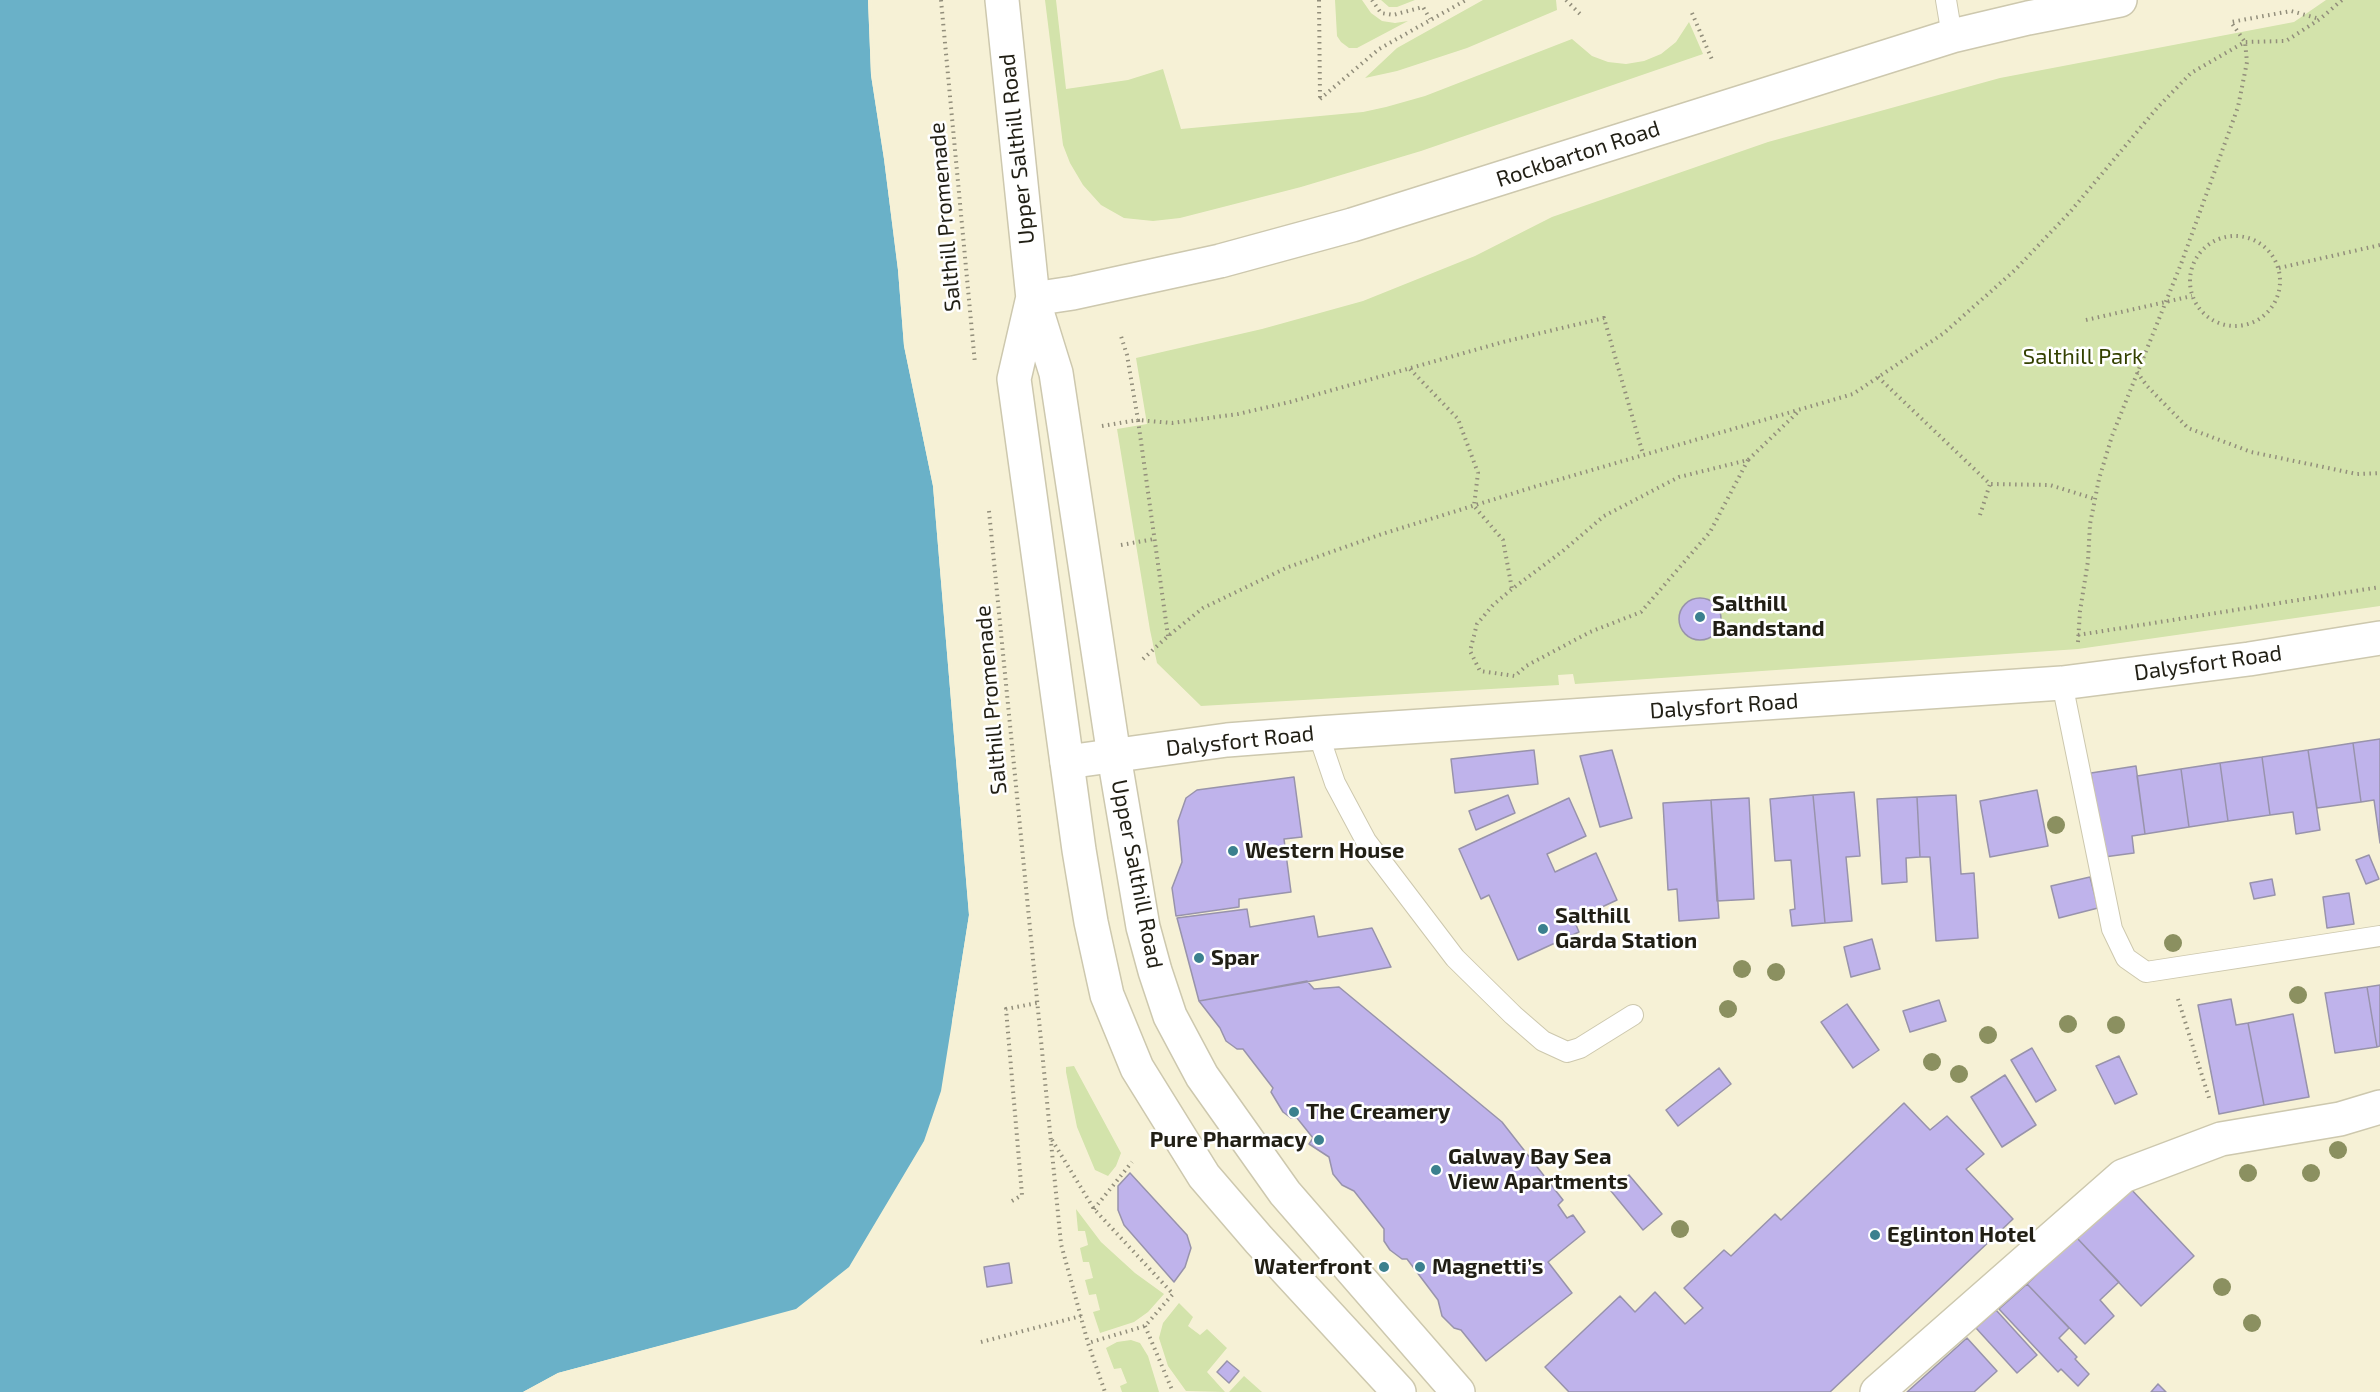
<!DOCTYPE html>
<html>
<head>
<meta charset="utf-8">
<style>
	body { margin:0 }
	canvas { display:block; background:#f6f1d6 }
</style>
</head>
<body>
<canvas width="2380" height="1392"></canvas>
<script>
const c = document.querySelector('canvas').getContext('2d');
c.lineJoin = 'round';
function fillPath(path, color) { c.fillStyle = color; c.fill(path, 'evenodd'); }
const poly = rows => new Path2D(rows.map(r => 'M' + r).join(''));
function trace(path, color, width, dash) { c.strokeStyle = color; c.lineWidth = width; c.lineCap = dash ? 'butt' : 'round'; c.setLineDash(dash || []); c.stroke(path); }
function label(font, color, halo, rows, align = 'center') {
  c.font = font + ' "Exo 2",sans-serif'; c.lineWidth = 5; c.setLineDash([]); c.textBaseline = 'middle'; c.strokeStyle = halo; c.fillStyle = color; for (const [text, x, y, turn = 0] of rows) {
    c.save(); c.translate(x, y); c.rotate((+turn || 0) * Math.PI / 180); c.textAlign = isNaN(turn) ? turn : align; if (halo) c.strokeText(text, 0, 0); c.fillText(text, 0, 0); c.restore();
  }
}
const green = poly([
	[1045,0,1056,0,1066,89,1128,80,1163,69,1181,129,1363,112,1386,107,1425,96,1572,39,1592,56,1608,62,1626,64,1644,61,1661,54,1676,42,1689,22,1703,54,1421,151,1301,187,1180,218,1153,221,1124,218,1101,205,1083,185,1070,163,1063,145],
	[1335,0,1362,0,1371,13,1382,21,1395,23,1408,21,1357,48,1349,48,1341,42,1337,36],
	[1381,0,1415,0,1397,7,1389,7],
	[1483,0,1556,0,1557,10,1467,48,1397,71,1365,78,1397,48],
	[2326,0,2380,0,2380,606,2078,649,1575,684,1573,674,1558,675,1559,685,1201,706,1157,663,1150,630,1117,429,1147,424,1136,358,1262,329,1363,301,1475,256,1552,217,1768,142,2000,78,2294,22],
	[1074,1066,1121,1153,1116,1166,1108,1176,1095,1170,1077,1127,1066,1072,1066,1067],
	[1076,1209,1101,1242,1135,1273,1164,1294,1148,1312,1134,1322,1100,1333,1093,1312,1100,1310,1096,1294,1089,1295,1085,1280,1093,1278,1089,1262,1083,1262,1080,1248,1088,1245,1085,1231,1078,1231],
	[1179,1303,1193,1317,1188,1326,1200,1335,1207,1329,1227,1348,1207,1372,1225,1392,1186,1391,1168,1366,1159,1338,1163,1323],
	[1131,1340,1140,1343,1148,1356,1159,1392,1122,1392,1120,1386,1127,1383,1121,1368,1114,1369,1106,1348,1117,1342],
	[1244,1376,1262,1392,1229,1392]
]);
const water = poly([
	[0,0,868,0,871,75,884,159,898,270,904,346,933,486,969,915,941,1091,924,1141,849,1267,796,1309,558,1373,523,1392,0,1392]
]);
const pier = poly([
	[868,0,871,0,874,74,887,159,901,270,907,346,936,485,972,915,953,1033,952,1022,969,915,933,486,904,346,898,270,884,159,871,75],
	[735,1326,735,1329,560,1376,529,1392,523,1392,558,1373]
]);
const building = poly([
	'1679 619a21 21 0 1 1 42 0a21 21 0 1 1-42 0Z',
	[2380,739,2380,843,2374,800,2361,802,2353,743,2380,739],
	[2353,743,2361,802,2317,808,2308,750,2353,743],
	[1534,750,1538,784,1455,793,1451,759,1534,750],
	[1612,750,1632,818,1600,827,1580,756,1612,750],
	[2308,750,2320,830,2296,834,2293,812,2270,815,2262,757,2308,750],
	[2262,757,2270,815,2228,821,2220,763,2262,757],
	[2220,763,2228,821,2189,827,2181,769,2220,763],
	[2136,766,2145,834,2132,836,2134,853,2104,857,2091,773,2136,766],
	[2181,769,2189,827,2145,834,2137,776,2181,769],
	[1294,777,1302,837,1284,839,1291,892,1239,899,1239,907,1176,916,1172,888,1182,862,1178,821,1186,798,1197,790,1294,777],
	[2037,790,2048,846,1990,857,1980,801,2037,790],
	[1854,792,1860,856,1846,857,1852,921,1825,923,1813,795,1854,792],
	[1508,795,1515,813,1476,830,1469,811,1508,795],
	[1813,795,1825,923,1792,926,1790,910,1795,909,1791,860,1775,861,1770,799,1813,795],
	[1956,795,1961,874,1974,873,1978,938,1936,941,1930,857,1920,857,1917,797,1956,795],
	[1917,797,1920,857,1906,858,1907,882,1882,884,1877,799,1917,797],
	[1569,798,1586,836,1547,854,1555,872,1596,853,1617,900,1574,920,1579,932,1518,960,1489,895,1481,899,1459,849,1569,798],
	[1749,798,1754,899,1717,901,1711,800,1749,798],
	[1711,800,1719,918,1679,921,1677,889,1668,890,1663,803,1711,800],
	[2369,855,2379,879,2366,884,2356,860,2369,855],
	[2090,877,2098,908,2059,918,2051,886,2090,877],
	[2272,879,2275,895,2254,899,2250,883,2272,879],
	[2349,893,2354,924,2327,928,2323,897,2349,893],
	[1247,909,1250,927,1314,916,1318,937,1372,928,1391,967,1199,1001,1177,918,1247,909],
	[1872,939,1880,969,1851,977,1844,947,1872,939],
	[1307,981,1314,989,1339,987,1502,1122,1563,1200,1558,1205,1567,1218,1573,1215,1585,1232,1548,1262,1572,1293,1486,1361,1461,1330,1454,1328,1442,1316,1438,1300,1407,1259,1402,1259,1390,1250,1384,1241,1384,1229,1354,1191,1342,1185,1333,1174,1329,1157,1309,1144,1313,1138,1297,1118,1291,1118,1283,1112,1271,1092,1273,1088,1243,1049,1237,1049,1226,1041,1220,1028,1199,1001,1307,981],
	[2380,985,2380,1046,2377,1047,2367,987,2380,985],
	[2367,987,2377,1047,2335,1053,2325,993,2367,987],
	[2231,999,2236,1025,2248,1023,2264,1105,2219,1114,2198,1005,2231,999],
	[1939,1000,1946,1021,1910,1032,1903,1011,1939,1000],
	[1847,1004,1879,1050,1853,1068,1821,1022,1847,1004],
	[2293,1014,2309,1097,2264,1105,2248,1023,2293,1014],
	[2032,1048,2056,1090,2036,1102,2011,1060,2032,1048],
	[2119,1056,2137,1094,2115,1104,2096,1066,2119,1056],
	[1719,1068,1731,1084,1678,1126,1666,1110,1719,1068],
	[2005,1075,2036,1125,2002,1147,1971,1097,2005,1075],
	[1904,1103,1930,1130,1947,1116,1984,1154,1966,1169,2013,1219,1830,1392,1569,1392,1545,1367,1620,1296,1635,1312,1655,1292,1685,1324,1703,1308,1684,1288,1724,1250,1731,1256,1775,1214,1781,1220,1904,1103],
	[1130,1173,1187,1235,1191,1248,1185,1267,1174,1282,1124,1225,1118,1210,1118,1186,1130,1173],
	[1629,1175,1662,1214,1643,1230,1611,1191,1629,1175],
	[2129,1187,2194,1256,2141,1306,2076,1237,2129,1187],
	[2076,1237,2119,1282,2100,1300,2114,1316,2085,1344,2027,1284,2076,1237],
	[1009,1263,1012,1283,987,1287,984,1267,1009,1263],
	[2027,1284,2069,1328,2059,1338,2077,1357,2075,1359,2089,1374,2078,1386,2061,1369,2058,1372,1999,1309,2027,1284],
	[1996,1310,2037,1355,2017,1373,1976,1328,1996,1310],
	[1967,1338,1997,1371,1974,1392,1907,1392,1967,1338],
	[1227,1361,1239,1371,1229,1383,1217,1372,1227,1361],
	[2158,1384,2166,1392,2151,1392,2158,1384]
]);
const path = poly([
	[941,0,975,364],
	[1319,0,1320,98],
	[1372,0,1381,13,1393,15,1423,7,1430,19],
	[1566,0,1583,17],
	[1692,13,1713,62],
	[1320,99,1379,49,1466,0],
	'2190 281a45 45 0 1 1 90 0a45 45 0 1 1-90 0Z',
	[2279,268,2380,245],
	[2086,320,2192,296],
	[1410,369,1458,419,1478,473,1474,506,1503,540,1512,589],
	[2137,372,2147,386,2188,428,2251,452,2357,474,2380,473],
	[1878,377,1990,484,2050,485,2095,499],
	[1102,426,1138,420,1127,355,1120,333],
	[1748,460,1710,532,1641,612,1590,632,1526,666,1515,676,1480,671,1470,651,1477,624,1493,605,1512,589,1564,550,1604,516,1679,477,1748,460,1800,410],
	[989,511,1061,1244,1088,1343,1105,1392],
	[1980,515,1990,484],
	[1121,545,1154,539],
	[2078,635,2380,587],
	[1168,636,1138,420,1172,423,1238,414,1290,402,1503,342,1604,318,1643,454],
	[2078,642,2080,611,2088,561,2090,524,2099,479,2112,436,2181,264,2238,107,2247,62,2245,42,2231,22,2291,11,2320,19],
	[1143,659,1168,636,1203,608,1286,568,1382,534,1537,486,1853,394,1944,333,2015,270,2070,212,2157,108,2191,73,2245,42,2286,41,2320,19,2342,0],
	[2178,999,2210,1101],
	[1052,1140,1094,1209,1173,1294,1145,1326,1088,1343],
	[1012,1201,1022,1195,1006,1009,1037,1003],
	[1094,1209,1132,1162],
	[1145,1326,1173,1392],
	[981,1342,1081,1316]
]);
const service = poly([
	[1946,0,1952,36],
	[2062,683,2112,929,2126,958,2146,972,2380,936],
	[1318,733,1335,783,1366,841,1455,958,1513,1015,1543,1041,1567,1052,1580,1048,1633,1015]
]);
const minor = poly([
	[1877,1392,2123,1176,2221,1139,2340,1119,2380,1107]
]);
const tertiary = poly([
	[1033,299,1073,293,1220,261,1352,225,1952,36,2028,18,2120,0],
	[1067,762,1227,740,1318,733,2062,683,2249,659,2380,638]
]);
const secondary = poly([
	[1002,0,1033,299,1056,373,1114,756,1143,927,1155,971,1170,1016,1202,1076,1285,1193,1458,1392],
	[1032,301,1014,379,1079,850,1091,922,1107,995,1137,1068,1204,1176,1259,1240,1399,1392]
]);
const trees = [
	[2056,825],
	[2173,943],
	[1742,969],
	[1776,972],
	[2298,995],
	[1728,1009],
	[2068,1024],
	[2116,1025],
	[1988,1035],
	[1932,1062],
	[1959,1074],
	[2338,1150],
	[2248,1173],
	[2311,1173],
	[1680,1229],
	[2222,1287],
	[2252,1323]
];
const markers = [
	[1700,617,6,"#3b808e"],
	[1233,851,6,"#3b808e"],
	[1543,929,6,"#3b808e"],
	[1199,958,6,"#3b808e"],
	[1294,1112,6,"#3b808e"],
	[1319,1140,6,"#3b808e"],
	[1436,1170,6,"#3b808e"],
	[1875,1235,6,"#3b808e"],
	[1384,1267,6,"#3b808e"],
	[1420,1267,6,"#3b808e"]
];
const streetNames = [
	["Upper Salthill Road",1017,149,-96],
	["Rockbarton Road",1578,154,-18],
	["Salthill Promenade",945,217,-95],
	["Dalysfort Road",2208,663,-8],
	["Salthill Promenade",991,700,-95],
	["Dalysfort Road",1724,706,-4],
	["Dalysfort Road",1240,741,-6],
	["Upper Salthill Road",1137,874,79]
];
const parkNames = [
	["Salthill Park",2083,357]
];
const poiNames = [
	["Salthill",1712,604],
	["Bandstand",1712,629],
	["Western House",1245,851],
	["Salthill",1555,916],
	["Garda Station",1555,941],
	["Spar",1211,958],
	["The Creamery",1306,1112],
	["Pure Pharmacy",1307,1140,"right"],
	["Galway Bay Sea",1448,1157],
	["View Apartments",1448,1182],
	["Eglinton Hotel",1887,1235],
	["Waterfront",1372,1267,"right"],
	["Magnetti’s",1432,1267]
];
fillPath(green, '#d3e3ab');
fillPath(water, '#6ab1c8');
fillPath(pier, '#f6f1d6');
fillPath(building, '#bfb3eb');
trace(building, '#9893ab', 1.5);
trace(service, '#cdc8ae', 22);
trace(minor, '#cdc8ae', 36);
trace(tertiary, '#cdc8ae', 36);
trace(secondary, '#cdc8ae', 36);
trace(path, '#928e7b', 4, [1.5, 4.5]);
trace(service, '#fff', 20);
trace(minor, '#fff', 33);
trace(tertiary, '#fff', 33);
trace(secondary, '#fff', 33);
c.fillStyle = '#8b9060';
for (const [x, y] of trees) { c.beginPath(); c.arc(x, y, 9, 0, 2 * Math.PI); c.fill(); }
for (const [x, y, r, color] of markers) { const dot = new Path2D(); dot.arc(x, y, r, 0, 2 * Math.PI); c.fillStyle = color; c.fill(dot); trace(dot, '#fff', 2); }
label('22px', '#211f15', '#fff', streetNames);
label('22px', '#344100', '#fff', parkNames);
label('bold 22px', '#211f15', '#fff', poiNames, 'left');
</script>
</body>
</html>
